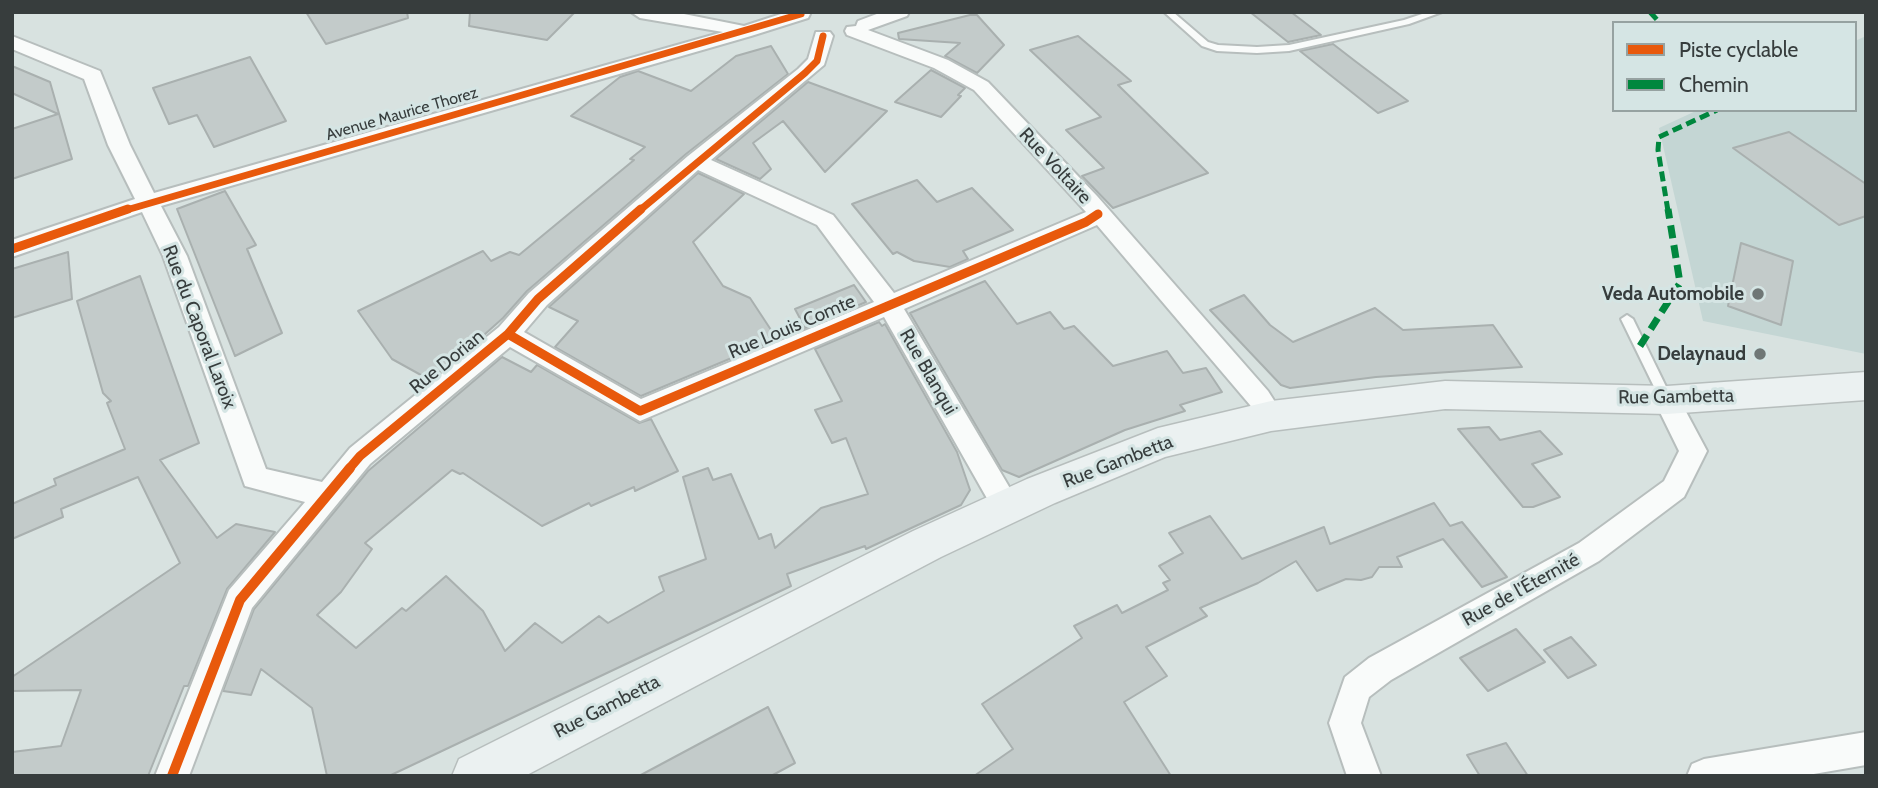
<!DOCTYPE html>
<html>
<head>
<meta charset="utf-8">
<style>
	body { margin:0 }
	#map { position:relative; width:1878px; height:788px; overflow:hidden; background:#d8e2e0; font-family:Cabin,sans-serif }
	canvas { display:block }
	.frame { position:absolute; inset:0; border:14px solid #373d3d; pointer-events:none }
	.legend { position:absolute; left:1612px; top:21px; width:245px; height:91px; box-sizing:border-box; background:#d5e5e4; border:2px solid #96a2a1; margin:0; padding:9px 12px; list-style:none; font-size:21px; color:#373d3d }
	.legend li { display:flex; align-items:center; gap:14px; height:35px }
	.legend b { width:35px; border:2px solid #96a2a1 }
</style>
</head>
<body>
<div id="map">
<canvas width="1878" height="788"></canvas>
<div class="frame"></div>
<ul class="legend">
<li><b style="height:9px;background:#e8590c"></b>Piste cyclable</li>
<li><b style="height:9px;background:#00873e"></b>Chemin</li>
</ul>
</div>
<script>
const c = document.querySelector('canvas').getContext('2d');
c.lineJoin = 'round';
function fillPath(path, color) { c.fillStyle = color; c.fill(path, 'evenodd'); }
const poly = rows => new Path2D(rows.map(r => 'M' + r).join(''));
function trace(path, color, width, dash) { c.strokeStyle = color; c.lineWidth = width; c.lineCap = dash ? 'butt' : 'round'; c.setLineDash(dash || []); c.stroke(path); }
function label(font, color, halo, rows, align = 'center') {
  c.font = font + ' Cabin,sans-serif'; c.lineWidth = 6; c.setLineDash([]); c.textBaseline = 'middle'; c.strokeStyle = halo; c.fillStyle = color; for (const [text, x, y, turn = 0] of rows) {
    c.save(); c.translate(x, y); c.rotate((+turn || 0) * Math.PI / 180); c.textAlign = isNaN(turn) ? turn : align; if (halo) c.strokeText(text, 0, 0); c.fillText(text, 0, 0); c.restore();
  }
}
const built = poly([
	[1866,36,1866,354,1703,321,1659,128,1698,110,1855,110,1855,41]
]);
const building = poly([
	[306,12,407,12,408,18,326,44,306,12],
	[470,12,575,12,547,40,469,26,470,12],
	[1250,12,1291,12,1321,35,1288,42,1250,12],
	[970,15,977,15,1004,45,977,73,945,56,960,43,899,39,898,33,970,15],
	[1078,36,1131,81,1118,85,1208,173,1113,208,1082,176,1104,168,1066,130,1101,117,1030,50,1078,36],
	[1333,44,1355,61,1408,101,1378,113,1300,51,1333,44],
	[771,46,788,74,686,154,527,291,503,318,475,343,430,380,392,359,358,311,483,251,491,261,510,252,519,255,634,160,630,159,645,147,571,116,620,77,638,71,691,91,736,56,771,46],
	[250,57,286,121,214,147,197,115,169,124,153,88,250,57],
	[12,66,50,82,72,159,12,179,12,129,58,114,12,93,12,66],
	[931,70,965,88,958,95,961,96,941,117,895,102,931,70],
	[808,82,887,111,825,172,783,121,753,143,771,169,760,179,716,159,808,82],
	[1789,132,1866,184,1866,216,1839,225,1733,148,1789,132],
	[698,173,744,194,693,242,723,286,750,298,777,339,641,396,555,347,578,321,549,307,698,173],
	[917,180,937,202,972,188,1013,230,963,251,968,259,950,267,914,261,897,252,893,254,852,204,917,180],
	[225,191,256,245,247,249,282,333,235,356,177,209,225,191],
	[1741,243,1793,261,1781,325,1728,306,1741,243],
	[68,252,72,299,12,318,12,269,68,252],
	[140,276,199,443,160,460,217,538,236,524,275,532,227,589,188,686,184,686,148,776,12,776,12,752,61,746,81,690,12,691,12,677,180,563,138,477,61,509,63,517,12,539,12,504,56,485,54,479,125,449,107,403,111,401,103,393,77,301,140,276],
	[985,281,1017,324,1050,312,1064,329,1074,326,1113,366,1167,351,1183,373,1206,368,1222,392,1180,405,1185,411,1125,430,1019,477,1002,470,910,313,985,281],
	[854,285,866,302,805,328,795,309,854,285],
	[1244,295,1270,325,1293,342,1375,308,1403,330,1493,325,1522,367,1376,377,1290,388,1281,385,1210,310,1244,295],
	[879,322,882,326,885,324,957,452,970,490,961,505,866,549,865,546,787,574,791,586,389,776,327,776,312,708,261,669,251,695,223,691,254,609,368,471,502,357,531,372,537,365,639,423,651,419,678,471,635,491,634,487,591,506,589,503,542,526,463,473,460,474,452,470,365,543,372,549,341,592,317,615,356,648,402,608,406,611,446,576,483,611,505,651,535,623,562,643,599,616,608,623,664,591,659,577,706,559,683,477,708,468,713,480,731,474,759,539,771,534,775,548,821,508,868,494,846,438,832,443,815,410,842,401,815,349,879,322],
	[1489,427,1500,440,1540,431,1562,454,1532,464,1560,497,1533,507,1523,507,1458,429,1489,427],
	[1434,503,1450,526,1462,522,1507,577,1482,587,1443,539,1397,557,1402,567,1379,567,1372,577,1361,580,1346,579,1317,591,1296,561,1258,583,1200,608,1207,616,1146,647,1167,676,1124,702,1171,776,974,776,1013,749,982,704,1082,638,1074,626,1117,605,1122,613,1168,590,1163,583,1170,580,1159,566,1183,553,1169,533,1210,516,1242,559,1324,527,1330,544,1434,503],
	[1516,629,1545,662,1488,691,1460,658,1516,629],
	[1571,637,1596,665,1568,678,1544,650,1571,637],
	[768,707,795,763,771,776,639,776,768,707],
	[1506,743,1528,776,1480,776,1467,755,1506,743]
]);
const service = poly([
	[1164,12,1173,12,1208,42,1218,45,1257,47,1289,45,1404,20,1428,12,1442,12,1409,24,1289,51,1257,53,1217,51,1202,46,1164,12],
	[1627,315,1633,319,1672,399,1670,402,1666,404,1662,402,1660,399,1621,319,1627,315]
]);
const minor = poly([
	[631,12,674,12,744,26,787,12,810,14,808,18,751,36,161,206,187,256,266,469,322,482,350,448,499,327,529,293,688,156,798,69,808,59,816,32,830,32,833,36,824,65,711,160,833,215,894,293,1086,212,974,90,934,68,847,35,845,31,847,27,856,26,858,21,882,12,909,12,907,16,868,30,948,60,988,82,1097,196,1268,391,1284,416,1280,423,1271,427,1262,423,1250,405,1097,225,904,309,1021,507,1017,516,1007,519,997,516,884,317,640,421,510,347,370,464,252,608,189,776,155,776,229,590,305,502,245,486,163,256,142,212,12,257,12,240,135,199,108,145,84,79,12,49,12,36,100,71,130,145,154,193,723,32,640,18,631,12],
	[698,170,817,225,874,302,641,399,524,332,547,305,698,170],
	[1667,390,1676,393,1707,451,1684,497,1599,561,1391,680,1369,697,1361,723,1381,776,1347,776,1329,723,1345,677,1369,658,1579,543,1664,481,1679,451,1654,400,1658,393,1667,390],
	[1866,732,1866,765,1802,776,1687,776,1692,764,1704,759,1866,732]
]);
const secondary = poly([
	[1866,372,1866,400,1667,414,1445,409,1271,431,1165,457,1055,503,941,557,525,776,452,776,459,759,913,531,1027,479,1158,428,1271,401,1445,381,1667,386,1866,372]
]);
const quietFar1 = poly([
	[1650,12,1660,23],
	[1668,211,1658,150,1659,137,1717,110]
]);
const quiet = poly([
	[1640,346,1680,283,1668,209]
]);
const cyclewayFar2 = poly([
	[123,211,801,14],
	[639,211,805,73,817,61,823,36]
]);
const cyclewayFar1 = poly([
	[12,249,128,209],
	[508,334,640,411,1086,222,1098,214],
	[348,470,360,456,508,334,538,299,641,209]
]);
const cycleway = poly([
	[172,776,240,600,350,468]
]);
const markers = [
	[1758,294,7,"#6f7776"],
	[1760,354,7,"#6f7776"]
];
const farStreetnames = [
	["Avenue Maurice Thorez",402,114,-16]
];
const streetNames = [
	["Rue Voltaire",1055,166,47],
	["Rue du Caporal Laroix",199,327,69],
	["Rue Louis Comte",792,327,-23],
	["Rue Dorian",447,362,-39],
	["Rue Blanqui",928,372,60],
	["Rue Gambetta",1676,397,-1],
	["Rue Gambetta",1118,462,-21],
	["Rue de l'Éternité",1521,590,-29],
	["Rue Gambetta",607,707,-27]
];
const poiNames = [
	["Veda Automobile",1744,294],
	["Delaynaud",1746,354]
];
fillPath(built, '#c4d6d4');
fillPath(building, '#c3cbca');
trace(building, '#a9b0af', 2);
trace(service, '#b7bebd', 4);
trace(minor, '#b7bebd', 4);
trace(secondary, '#b7bebd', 3);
fillPath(service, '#f9fbfa');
fillPath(minor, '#f9fbfa');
fillPath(secondary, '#ebf1f1');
trace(quietFar1, '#00873e', 5, [10, 5]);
trace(quiet, '#00873e', 7, [13, 7]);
trace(cyclewayFar2, '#e8590c', 7);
trace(cyclewayFar1, '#e8590c', 9);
trace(cycleway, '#e8590c', 10);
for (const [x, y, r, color] of markers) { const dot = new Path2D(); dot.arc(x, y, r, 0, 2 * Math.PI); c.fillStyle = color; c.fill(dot); trace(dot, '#d5e5e4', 2.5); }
label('16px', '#373d3d', '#d5e5e4', farStreetnames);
label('19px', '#373d3d', '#d5e5e4', streetNames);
label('bold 19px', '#373d3d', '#d5e5e4', poiNames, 'right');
</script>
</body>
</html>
